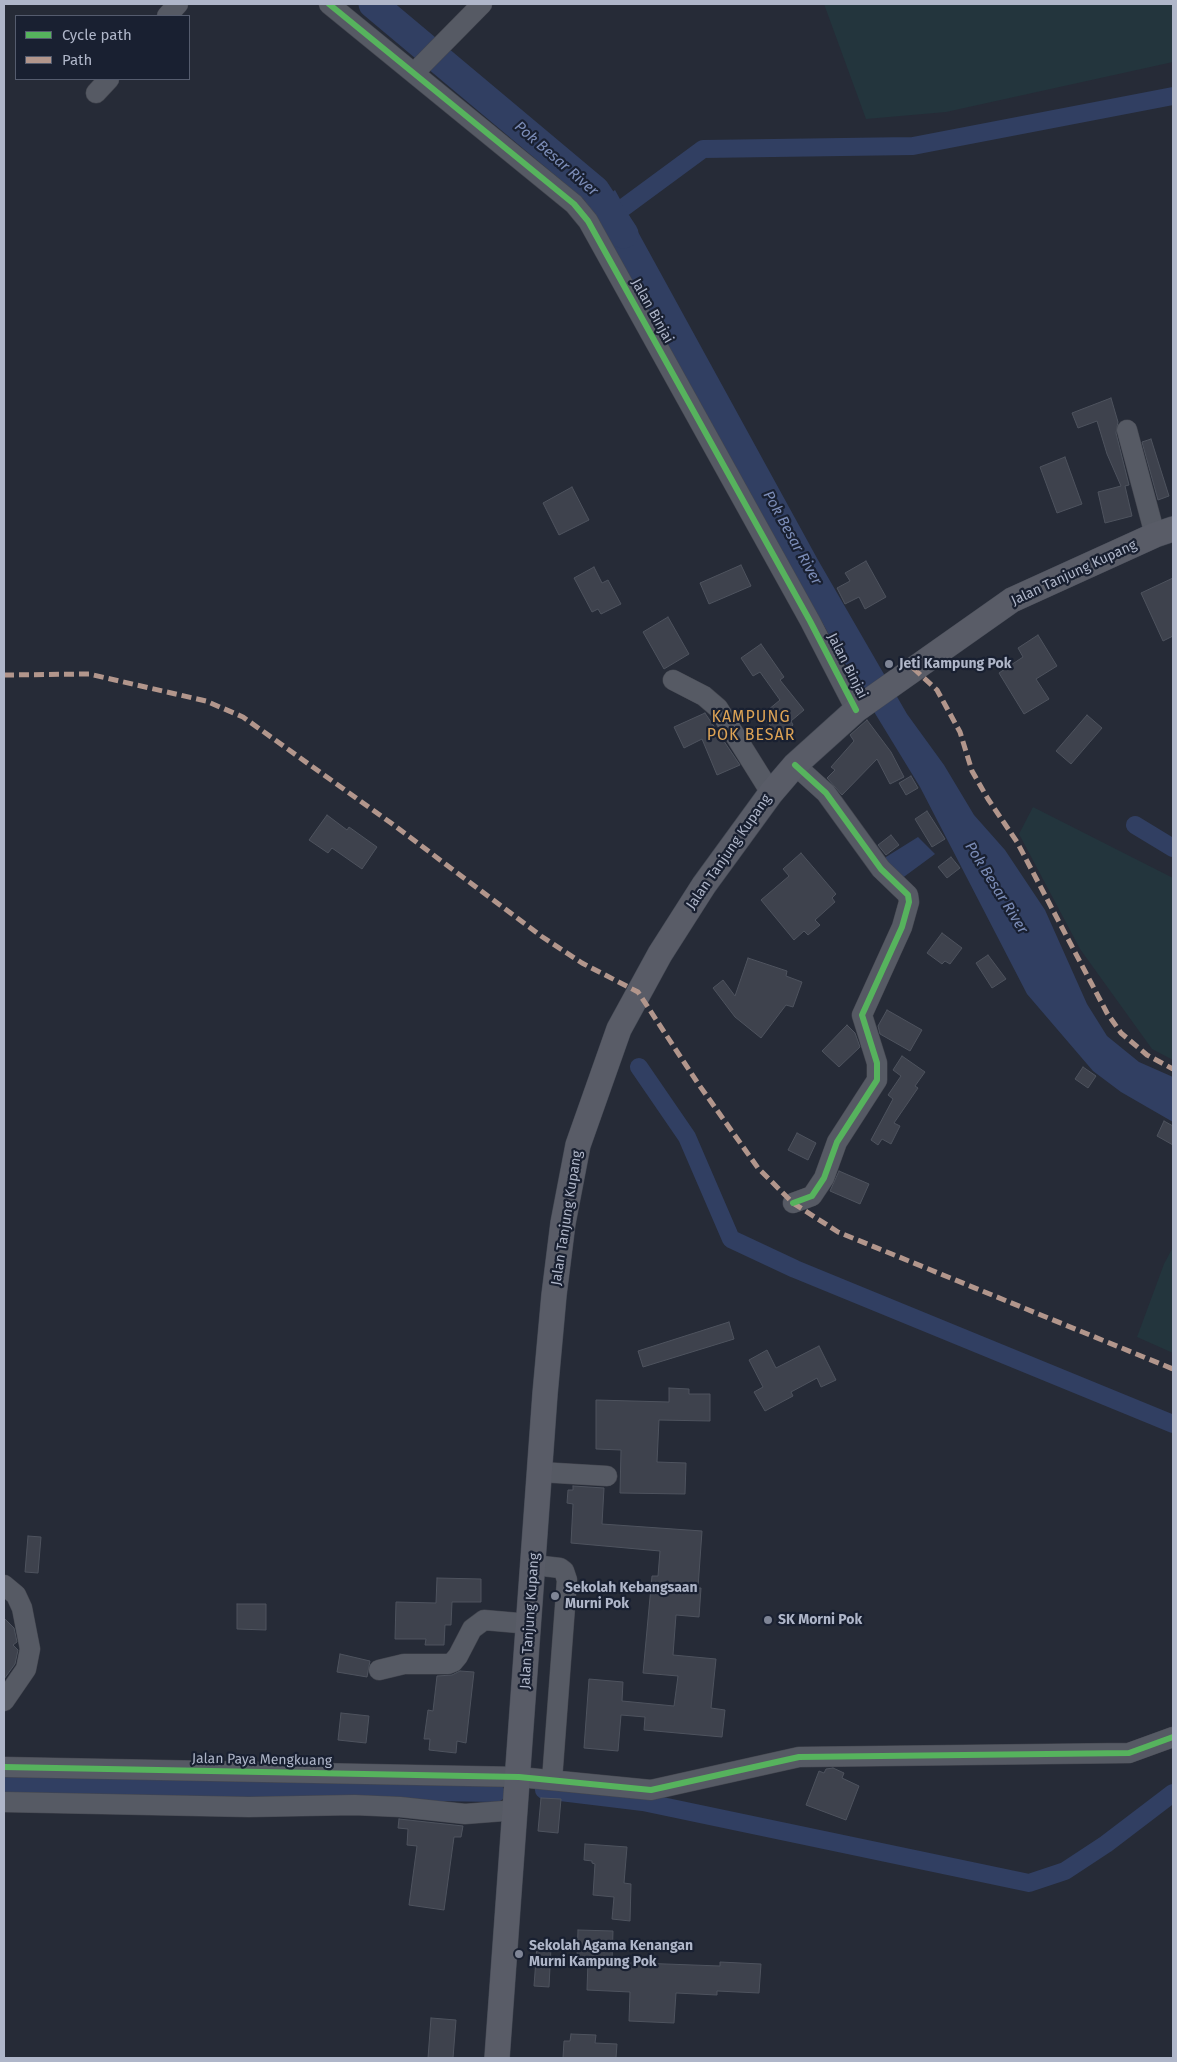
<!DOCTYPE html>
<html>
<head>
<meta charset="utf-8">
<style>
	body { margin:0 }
	#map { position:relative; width:1177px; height:2062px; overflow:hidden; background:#262b37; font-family:"Fira Sans",sans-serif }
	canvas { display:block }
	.frame { position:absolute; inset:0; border:5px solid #afb6c9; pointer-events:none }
	.legend { position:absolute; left:15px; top:15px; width:175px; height:65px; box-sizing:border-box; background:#192031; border:1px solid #555c6e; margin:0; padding:6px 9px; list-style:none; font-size:15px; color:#afb6c9 }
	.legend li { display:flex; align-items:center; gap:10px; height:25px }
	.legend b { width:25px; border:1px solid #555c6e }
</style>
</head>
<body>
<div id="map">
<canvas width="1177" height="2062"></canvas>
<div class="frame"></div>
<ul class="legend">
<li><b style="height:6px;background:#56b35d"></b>Cycle path</li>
<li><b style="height:6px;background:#b2968c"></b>Path</li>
</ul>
</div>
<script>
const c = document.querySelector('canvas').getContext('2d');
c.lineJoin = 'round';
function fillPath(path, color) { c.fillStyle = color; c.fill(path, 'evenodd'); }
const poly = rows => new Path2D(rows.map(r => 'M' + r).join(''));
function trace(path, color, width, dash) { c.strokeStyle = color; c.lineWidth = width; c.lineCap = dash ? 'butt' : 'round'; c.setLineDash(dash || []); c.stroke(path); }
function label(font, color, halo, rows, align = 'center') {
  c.font = font + ' "Fira Sans",sans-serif'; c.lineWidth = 4.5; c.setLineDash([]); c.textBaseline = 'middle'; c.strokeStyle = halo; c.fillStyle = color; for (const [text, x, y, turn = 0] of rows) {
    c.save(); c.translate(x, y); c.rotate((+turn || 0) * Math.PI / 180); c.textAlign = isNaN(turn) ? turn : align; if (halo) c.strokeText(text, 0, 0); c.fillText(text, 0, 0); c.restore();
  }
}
const green = poly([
	[824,4,1173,4,1173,62,946,112,866,119],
	[1033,807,1173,878,1173,1060,1152,1049,1080,949,1019,834],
	[1173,1247,1173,1353,1137,1337,1164,1264]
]);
const water = poly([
	[615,190,818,560,907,714,944,765,974,815,1005,850,1045,910,1087,1004,1107,1036,1139,1062,1173,1077,1173,1122,1121,1092,1093,1071,1027,994,920,787,854,679,589,210],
	[918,837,935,854,901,879,885,860,886,857]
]);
const canal = poly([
	[612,216,703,149,913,146,1173,96],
	[1135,825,1173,848],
	[639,1067,687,1137,731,1239,795,1269,1173,1424],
	[4,1785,496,1793],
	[544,1790,643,1802,1029,1883,1065,1871,1106,1844,1173,1793]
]);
const river = poly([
	[373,4,595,190,624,234]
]);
const building = poly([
	[1111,398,1118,422,1116,433,1129,485,1125,486,1132,516,1105,523,1098,492,1121,486,1107,454,1097,421,1078,428,1072,413,1111,398],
	[1151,439,1169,496,1158,500,1142,442,1151,439],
	[1065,457,1082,504,1057,513,1040,467,1065,457],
	[572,487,589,520,559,535,543,503,572,487],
	[866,561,886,597,865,609,859,597,845,604,837,588,850,581,845,573,866,561],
	[741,565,751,586,709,604,700,583,741,565],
	[594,567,602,583,608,580,621,604,601,614,598,609,592,612,574,578,594,567],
	[1173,578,1173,636,1163,641,1141,593,1173,578],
	[668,617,689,654,664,669,643,632,668,617],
	[1038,635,1057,666,1036,679,1049,699,1024,714,999,673,1023,657,1018,648,1038,635],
	[761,644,784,677,780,680,804,710,791,721,793,725,779,737,762,715,780,700,760,672,753,676,741,658,761,644],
	[705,713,740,765,717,775,702,739,684,748,674,727,705,713],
	[1087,715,1102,728,1071,764,1056,751,1087,715],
	[867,720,891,752,904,777,890,784,877,759,842,795,827,778,835,770,831,767,854,741,850,735,867,720],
	[911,776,918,788,906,795,899,783,911,776],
	[927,811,945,839,932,847,915,819,927,811],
	[327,815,347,830,349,827,377,847,362,869,332,848,328,853,309,840,327,815],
	[891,835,899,845,886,855,878,845,891,835],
	[801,853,836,894,832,898,835,902,815,920,820,925,808,935,804,931,794,940,761,900,789,876,783,869,801,853],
	[951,857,960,868,947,878,938,867,951,857],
	[942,933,962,948,950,964,945,961,942,964,927,953,942,933],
	[988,955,1006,979,992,988,976,963,988,955],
	[748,958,787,971,786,976,802,982,793,1007,786,1005,761,1038,735,1017,713,988,723,980,735,996,748,958],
	[887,1010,922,1030,910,1051,880,1034,878,1026,887,1010],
	[847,1025,855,1033,860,1047,839,1067,822,1051,847,1025],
	[902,1056,925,1072,915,1086,918,1088,894,1123,900,1126,891,1144,882,1139,878,1145,871,1140,893,1099,888,1095,901,1076,893,1070,902,1056],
	[1083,1067,1096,1076,1088,1088,1075,1079,1083,1067],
	[1164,1121,1173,1126,1173,1145,1157,1136,1164,1121],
	[797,1133,816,1143,808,1160,788,1150,797,1133],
	[839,1171,869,1184,860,1204,830,1191,839,1171],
	[729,1322,734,1339,643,1367,638,1351,729,1322],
	[819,1346,836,1380,821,1387,817,1378,791,1392,793,1396,765,1411,754,1392,763,1387,749,1360,767,1350,776,1368,819,1346],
	[669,1388,689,1389,689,1394,710,1394,710,1421,659,1420,657,1462,686,1463,685,1494,620,1493,621,1450,596,1449,596,1400,669,1402,669,1388],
	[573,1486,604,1488,602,1524,702,1531,698,1588,701,1588,699,1617,676,1615,673,1655,716,1659,711,1708,725,1710,722,1737,644,1730,645,1717,621,1715,618,1751,584,1748,589,1679,623,1682,622,1701,674,1706,678,1676,643,1673,652,1576,658,1576,660,1551,571,1543,573,1504,567,1503,568,1490,573,1490,573,1486],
	[28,1536,41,1537,38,1573,25,1572,28,1536],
	[437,1578,481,1579,481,1602,452,1602,451,1625,445,1625,444,1645,425,1645,426,1639,395,1639,396,1602,436,1603,437,1578],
	[237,1604,266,1604,266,1630,237,1629,237,1604],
	[4,1618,14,1628,17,1642,13,1645,18,1650,15,1664,4,1679,4,1618],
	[340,1654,370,1661,367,1677,337,1672,340,1654],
	[460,1671,474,1672,466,1743,457,1741,456,1753,429,1750,430,1739,424,1739,428,1710,433,1711,437,1676,452,1675,460,1671],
	[341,1713,369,1716,366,1743,338,1740,341,1713],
	[833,1768,844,1773,842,1778,859,1786,846,1820,806,1805,819,1771,824,1773,826,1769,833,1768],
	[541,1798,561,1799,558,1833,538,1831,541,1798],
	[399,1819,463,1826,461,1837,454,1837,444,1910,409,1905,417,1846,407,1845,408,1829,398,1828,399,1819],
	[585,1844,627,1847,624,1883,631,1884,630,1921,612,1919,614,1897,593,1895,595,1864,592,1863,592,1861,584,1860,585,1844],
	[578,1930,613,1931,612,1962,720,1966,720,1962,761,1964,759,1993,717,1991,717,1995,676,1993,674,2023,629,2021,630,1992,587,1990,588,1961,577,1961,578,1930],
	[537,1946,551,1947,549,1987,534,1986,537,1946],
	[431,2018,456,2020,453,2058,428,2058,431,2018],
	[571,2034,596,2035,595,2043,617,2044,616,2058,563,2058,564,2041,570,2041,571,2034]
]);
const minor = poly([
	[329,4,574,204,588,221,810,621,856,710],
	[167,16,178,4],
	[414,73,482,4],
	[96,93,109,79],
	[1127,430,1155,535],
	[673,680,704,696,718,708,771,793],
	[793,1203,812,1196,824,1178,837,1142,877,1080,877,1063,862,1015,902,927,909,902,908,895,881,869,826,793,795,765],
	[540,1472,607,1476],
	[534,1565,560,1568,564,1571,567,1580,552,1780],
	[4,1585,16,1595,22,1608,30,1649,26,1669,4,1701],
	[379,1670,404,1664,448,1664,453,1662,458,1656,472,1629,484,1620,530,1624],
	[4,1767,519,1777,651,1790,799,1757,1129,1753,1173,1737],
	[4,1802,249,1807,354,1805,400,1807,465,1814,517,1810]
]);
const major = poly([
	[497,2058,545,1394,554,1295,563,1223,578,1145,619,1029,660,954,704,885,771,793,795,765,856,710,1012,600,1155,535,1173,529]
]);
const quiet = poly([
	[913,668,937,690,960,732,972,771,988,799,1017,842,1107,1013,1121,1033,1147,1055,1173,1069],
	[4,675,89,674,206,701,243,717,391,823,541,936,582,963,638,992,697,1082,758,1168,793,1203,838,1232,1173,1369]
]);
const cycleway = poly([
	[329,4,574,204,588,221,810,621,856,710],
	[793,1203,812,1196,824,1178,837,1142,877,1080,877,1063,862,1015,902,927,909,902,908,895,881,869,826,793,795,765],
	[4,1767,519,1777,651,1790,799,1757,1129,1753,1173,1737]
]);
const markers = [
	[889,664,5,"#7f8596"],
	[555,1596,5,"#7f8596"],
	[768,1620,5,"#7f8596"],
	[519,1954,5,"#7f8596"]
];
const streetNames = [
	["Jalan Binjai",652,311,61],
	["Jalan Tanjung Kupang",1074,573,-25],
	["Jalan Binjai",847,666,63],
	["Jalan Tanjung Kupang",729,852,-55],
	["Jalan Tanjung Kupang",567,1218,-81],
	["Jalan Tanjung Kupang",530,1621,-86],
	["Jalan Paya Mengkuang",262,1760,1]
];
const poiNames = [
	["Jeti Kampung Pok",899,664],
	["Sekolah Kebangsaan",565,1588],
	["Murni Pok",565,1604],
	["SK Morni Pok",778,1620],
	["Sekolah Agama Kenangan",529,1946],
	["Murni Kampung Pok",529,1962]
];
const waterNames = [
	["Pok Besar River",556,159,41],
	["Pok Besar River",792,538,61],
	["Pok Besar River",996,888,58]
];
const quarterNames = [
	["KAMPUNG",751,718],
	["POK BESAR",751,736]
];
fillPath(green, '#23353d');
fillPath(water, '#313f62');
trace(canal, '#313f62', 18);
trace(river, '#313f62', 29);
fillPath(building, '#3e424d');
trace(building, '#4e535e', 1);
trace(minor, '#43464f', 21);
trace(major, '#434853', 26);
trace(minor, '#565a64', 20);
trace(major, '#595c67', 25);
trace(quiet, '#b2968c', 5, [10, 5]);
trace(cycleway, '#56b35d', 6);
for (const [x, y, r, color] of markers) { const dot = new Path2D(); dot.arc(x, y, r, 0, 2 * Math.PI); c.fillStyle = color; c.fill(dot); trace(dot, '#192031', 2); }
label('14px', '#afb6c9', '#192031', streetNames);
label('bold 14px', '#afb6c9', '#192031', poiNames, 'left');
label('italic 15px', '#7c8db8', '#192031', waterNames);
c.letterSpacing = '1px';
label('16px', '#dda355', '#192031', quarterNames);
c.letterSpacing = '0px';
</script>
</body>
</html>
